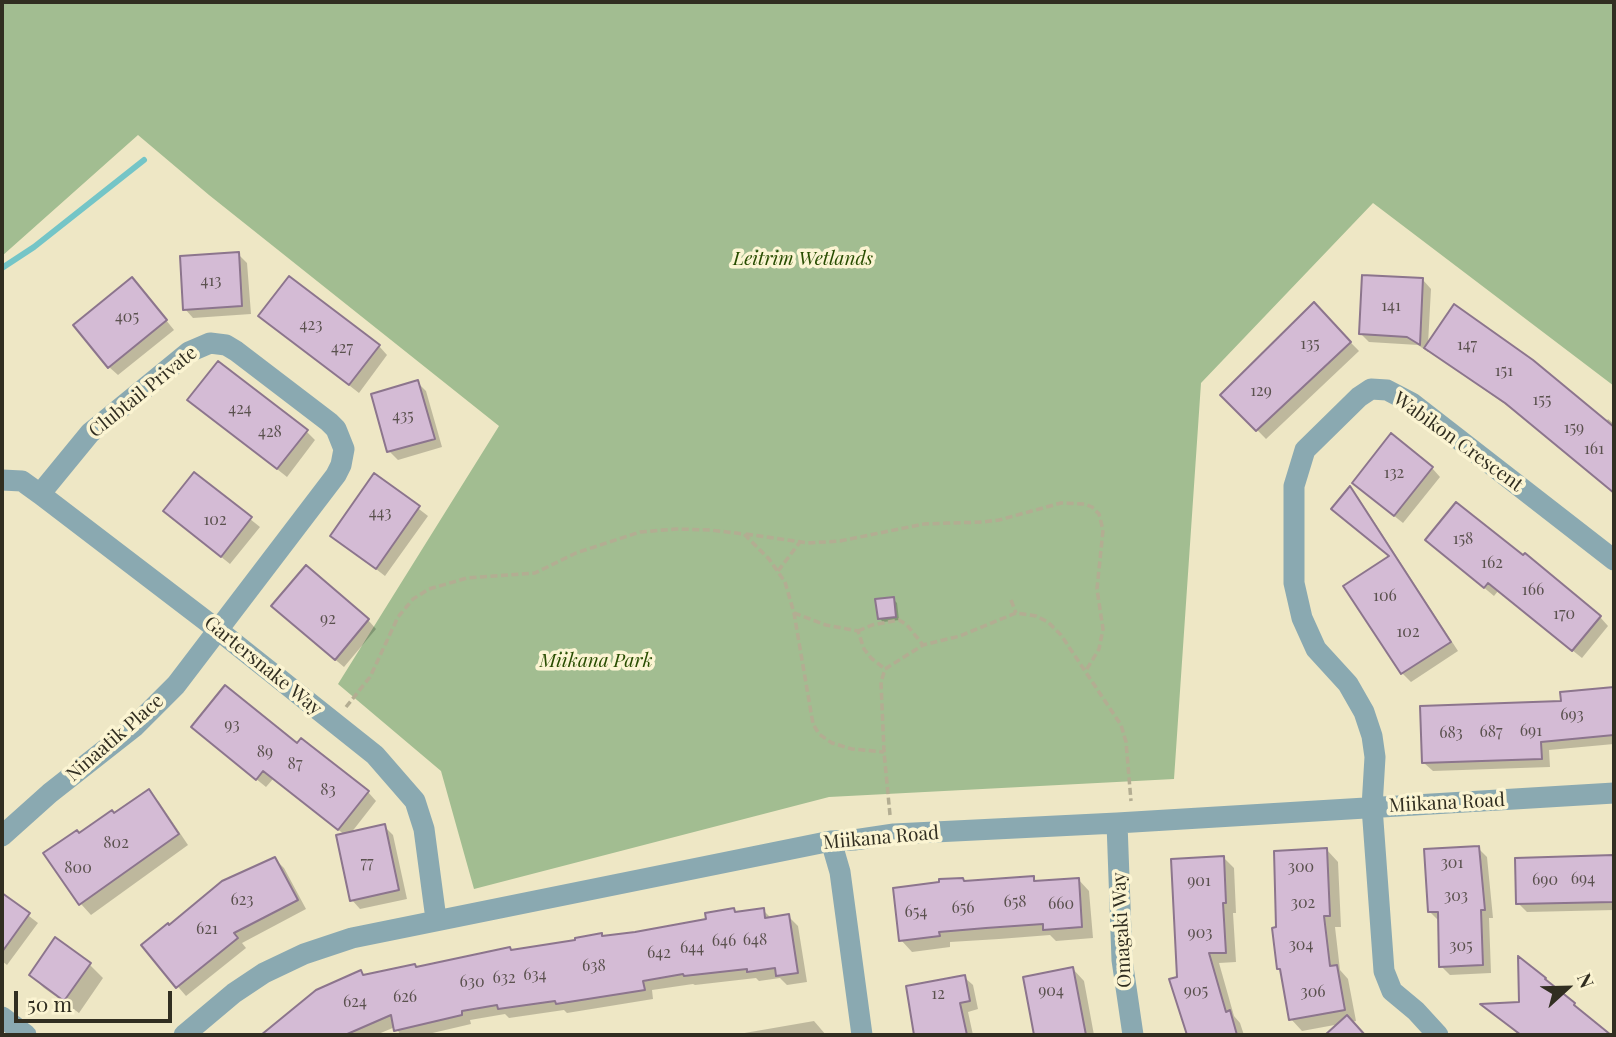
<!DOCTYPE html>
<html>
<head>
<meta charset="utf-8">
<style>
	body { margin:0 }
	#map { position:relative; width:1616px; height:1037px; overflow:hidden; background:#eee7c5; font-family:"Playfair Display",serif }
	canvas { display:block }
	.frame { position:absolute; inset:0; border:4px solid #312e21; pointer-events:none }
	.north { position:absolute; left:1532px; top:953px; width:70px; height:70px; -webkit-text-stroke:5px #fbf4d2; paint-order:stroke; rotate:68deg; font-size:19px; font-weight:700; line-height:28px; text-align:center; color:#312e21 }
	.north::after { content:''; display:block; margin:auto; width:24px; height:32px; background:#312e21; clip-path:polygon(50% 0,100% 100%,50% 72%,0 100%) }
	.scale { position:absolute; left:14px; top:991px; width:158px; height:32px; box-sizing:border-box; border:4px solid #312e21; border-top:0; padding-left:9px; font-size:21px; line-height:24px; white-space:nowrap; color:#312e21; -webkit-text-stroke:5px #fbf4d2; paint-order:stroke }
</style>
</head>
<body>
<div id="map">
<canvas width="1616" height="1037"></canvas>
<div class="frame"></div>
<div class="north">N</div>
<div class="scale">50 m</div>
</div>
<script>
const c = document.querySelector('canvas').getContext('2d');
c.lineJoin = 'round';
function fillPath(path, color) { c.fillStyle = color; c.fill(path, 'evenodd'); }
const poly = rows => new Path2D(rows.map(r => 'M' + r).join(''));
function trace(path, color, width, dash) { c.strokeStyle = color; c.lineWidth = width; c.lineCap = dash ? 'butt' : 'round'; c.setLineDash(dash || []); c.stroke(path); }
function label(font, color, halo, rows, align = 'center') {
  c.font = font + ' "Playfair Display",serif'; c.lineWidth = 7; c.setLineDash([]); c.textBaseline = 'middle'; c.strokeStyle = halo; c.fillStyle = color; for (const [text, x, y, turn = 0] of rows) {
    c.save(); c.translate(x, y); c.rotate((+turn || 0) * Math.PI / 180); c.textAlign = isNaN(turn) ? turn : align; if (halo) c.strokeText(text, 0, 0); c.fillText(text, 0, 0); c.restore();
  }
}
const green = poly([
	[2,2,1614,2,1614,386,1373,203,1201,383,1174,779,829,797,474,889,441,771,338,684,499,426,209,195,138,135,2,256]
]);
const shadow = poly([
	[238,254,247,263,251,314,193,318,185,309],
	[1423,280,1431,289,1428,344,1606,422,1608,419,1614,424,1614,491,1516,412,1428,350,1428,352,1418,345,1369,342,1360,333],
	[141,289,174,330,118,375,109,367],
	[1314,305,1359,351,1266,439,1223,395],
	[260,316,379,346,387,355,359,393],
	[417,382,426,391,442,447,398,460,389,451],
	[190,400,306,431,315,440,287,477],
	[1432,468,1440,477,1403,523,1363,491],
	[194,474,260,527,230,564,174,519],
	[375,475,428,516,385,576,332,535],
	[1350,488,1358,497,1458,651,1411,682,1402,673,1345,587,1391,557],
	[1427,540,1600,617,1608,626,1582,658,1498,591,1494,596],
	[893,599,897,603,899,620,883,622,879,618],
	[282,615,368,620,376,629,344,667],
	[1614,689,1614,744,1549,750,1550,767,1433,771,1424,763,1563,703,1562,693],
	[202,735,298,746,368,792,376,801,351,833,384,826,393,835,407,899,360,909,352,900,345,835,273,779,266,787],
	[148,791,159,802,188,845,91,915,81,904,46,853,114,815],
	[1478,848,1487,857,1493,918,1489,918,1491,973,1450,975,1441,966,1440,922,1430,912],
	[1327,850,1338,862,1341,927,1335,927,1340,970,1348,979,1356,1021,1352,1022,1364,1035,1328,1035,1340,1024,1302,1031,1291,1019,1282,971,1279,968,1278,929],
	[1614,857,1614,910,1527,912,1518,903,1517,859],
	[1224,858,1234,868,1236,913,1233,913,1236,962,1219,963,1234,1016,1240,1023,1244,1035,1188,1035,1171,980,1179,978],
	[275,859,284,868,306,909,242,943,246,948,186,996,143,946],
	[1033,878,1038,882,1078,879,1089,891,1093,938,1056,941,1050,935,999,939,950,942,950,947,912,952,901,940,963,880,966,883],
	[3,896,38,923,7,965,2,961],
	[733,910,737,914,763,910,772,919,788,916,798,926,807,982,787,985,780,978,759,981,756,978,695,985,693,984,652,990,653,999,567,1013,564,1010,509,1018,505,1014,470,1020,471,1024,424,1035,401,1035,395,1027,376,1035,264,1035,317,992,361,972,365,976,417,968,578,941,601,935,604,937,708,920],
	[90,965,103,978,79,1013,44,988,31,975],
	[1073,969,1084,981,1094,1035,1035,1035,1025,978],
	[964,977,973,985,978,1009,968,1012,973,1035,915,1035,911,1018],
	[1484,1005,1574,1005,1607,1035,1519,1035],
	[814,1021,826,1035,733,1035],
	[729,1033,732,1035,710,1035]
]);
const stream = poly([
	[2,268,34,247,144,160]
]);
const building = poly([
	[239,252,242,306,183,310,180,256,239,252],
	[1362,275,1423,278,1420,345,1407,337,1359,334,1362,275],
	[289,276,380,345,349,385,258,316,289,276],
	[132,277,167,320,108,368,73,325,132,277],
	[1314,302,1351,342,1256,431,1220,395,1314,302],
	[1454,304,1533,360,1614,427,1614,493,1505,403,1424,348,1454,304],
	[218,361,308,430,277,469,187,400,218,361],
	[418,380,435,439,387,452,371,394,418,380],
	[1391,433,1433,467,1394,516,1352,483,1391,433],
	[194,472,252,517,221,557,163,511,194,472],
	[374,473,420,506,376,569,330,536,374,473],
	[1350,486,1451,642,1401,674,1343,586,1389,556,1331,509,1350,486],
	[1456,502,1523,555,1525,553,1601,616,1572,651,1488,583,1484,588,1425,540,1456,502],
	[306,565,369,619,335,660,271,606,306,565],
	[894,597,896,617,878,619,875,599,894,597],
	[225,685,297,743,301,738,369,791,338,830,263,771,256,780,191,727,225,685],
	[1614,687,1614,735,1541,742,1542,759,1422,763,1420,706,1561,701,1560,692,1614,687],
	[149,789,179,834,79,905,43,853,77,830,79,833,112,810,114,813,149,789],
	[385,824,399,890,350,901,336,835,385,824],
	[1479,846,1485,910,1481,910,1483,965,1439,967,1438,912,1428,912,1424,849,1479,846],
	[1327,848,1330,916,1324,916,1330,966,1337,965,1345,1010,1289,1020,1280,969,1277,969,1272,928,1276,927,1274,851,1327,848],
	[1614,855,1614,902,1516,904,1515,858,1614,855],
	[1224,856,1226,903,1223,903,1226,953,1209,953,1226,1012,1230,1010,1237,1035,1187,1035,1169,979,1177,977,1171,859,1224,856],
	[275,857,298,900,234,933,238,938,176,988,141,945,168,923,169,925,222,881,275,857],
	[1034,876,1034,881,1079,878,1082,927,1043,930,1043,924,986,928,939,932,940,936,899,941,893,888,939,882,939,879,963,878,964,881,1034,876],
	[2,893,30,913,2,952,2,893],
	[734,908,735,912,764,908,765,918,789,914,798,973,776,976,775,968,747,972,747,969,684,976,683,974,643,981,645,990,556,1004,555,1001,498,1009,497,1005,462,1011,462,1015,394,1031,391,1015,345,1035,261,1035,316,990,361,970,363,975,415,964,416,967,510,947,511,950,575,940,575,938,602,933,602,936,635,932,706,919,705,913,734,908],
	[55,937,91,963,64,1001,29,975,55,937],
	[1518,956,1546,978,1545,979,1575,1003,1574,1005,1611,1035,1521,1035,1480,1004,1519,1002,1518,956],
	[1073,967,1086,1035,1034,1035,1023,977,1073,967],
	[965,975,970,1001,960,1003,967,1035,914,1035,906,986,965,975],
	[1347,1015,1365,1035,1325,1035,1347,1015]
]);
const path = poly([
	[746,534,808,543,840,541,924,524,982,522,999,520,1061,503,1085,504,1092,507,1099,514,1103,530,1097,589,1103,629,1099,649,1085,672],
	[778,571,800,542],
	[1011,600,1016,613],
	[794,613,826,625,858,631,864,649,871,658,885,669],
	[858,631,872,625,899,620,907,625,923,645],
	[346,707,370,677,398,617,413,599,429,589,467,578,535,573,576,553,640,532,676,529,710,530,744,534,769,559,785,582,794,613,813,724,819,734,832,743,852,749,884,752],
	[890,815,884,752,881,682,885,669,923,645,960,636,1016,613,1036,616,1048,622,1061,635,1121,725,1126,742,1131,801]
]);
const minor = poly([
	[2,480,22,481,40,494,218,630,375,755,415,801,424,829,436,919],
	[1117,823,1122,960,1133,1035],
	[2,836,50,793,134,727,176,685,336,475,341,465,344,449,336,429,329,422,236,351,226,345,210,343,189,352,90,433,40,494],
	[831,841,840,872,862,1035],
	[2,1017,26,1035],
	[184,1035,234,993,264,973,304,954,352,938,831,841,854,840,894,834,1117,823,1614,793],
	[1438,1035,1416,1011,1392,991,1384,971,1372,807,1375,757,1372,736,1364,712,1348,684,1316,649,1302,618,1294,583,1294,486,1305,450,1359,397,1371,389,1387,390,1412,403,1614,560]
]);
const numberNames = [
	["413",211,281],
	["141",1391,306],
	["405",127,317],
	["423",311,325],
	["135",1310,344],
	["147",1467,345],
	["427",342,348],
	["151",1504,371],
	["129",1261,391],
	["155",1542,400],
	["424",240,409],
	["435",403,416],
	["159",1574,428],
	["428",270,432],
	["161",1594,449],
	["132",1394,473],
	["443",380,513],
	["102",215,520],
	["158",1463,539],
	["162",1492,563],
	["166",1533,590],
	["106",1385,596],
	["170",1564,614],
	["92",328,619],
	["102",1408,632],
	["693",1572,715],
	["93",232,725],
	["691",1531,731],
	["687",1491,732],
	["683",1451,733],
	["89",265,752],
	["87",295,764],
	["83",328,790],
	["802",116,843],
	["77",367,863],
	["301",1452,863],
	["300",1301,867],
	["800",78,868],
	["694",1583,879],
	["690",1545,880],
	["901",1199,881],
	["303",1456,896],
	["623",242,900],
	["658",1015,902],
	["302",1303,903],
	["660",1061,904],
	["656",963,908],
	["654",916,912],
	["621",207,929],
	["903",1200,933],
	["648",755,940],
	["646",724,941],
	["304",1301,945],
	["305",1461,946],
	["644",692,948],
	["642",659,953],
	["638",594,966],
	["634",535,975],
	["632",504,978],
	["630",472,982],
	["904",1051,991],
	["905",1196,991],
	["306",1313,992],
	["12",938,994],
	["626",405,997],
	["624",355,1002]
];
const parkNames = [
	["Leitrim Wetlands",803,259],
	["Miikana Park",596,661]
];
const streetNames = [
	["Clubtail Private",143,392,-39],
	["Wabikon Crescent",1458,442,36],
	["Gartersnake Way",263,666,39],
	["Ninaatik Place",115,738,-41],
	["Miikana Road",1447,803,-3],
	["Miikana Road",881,838,-5],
	["Omagaki Way",1122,930,-93]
];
fillPath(green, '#a2bd91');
fillPath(shadow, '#0003');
trace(stream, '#74c5c7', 6);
fillPath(building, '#d4bbd5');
trace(building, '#8c758d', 2);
trace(path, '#b3ad92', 3.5, [7, 3.5]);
trace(minor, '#8aa9b1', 21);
label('16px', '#5a514e', null, numberNames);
label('italic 19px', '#284d00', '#fbf4d2', parkNames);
label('19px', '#312e21', '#fbf4d2', streetNames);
</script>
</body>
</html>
